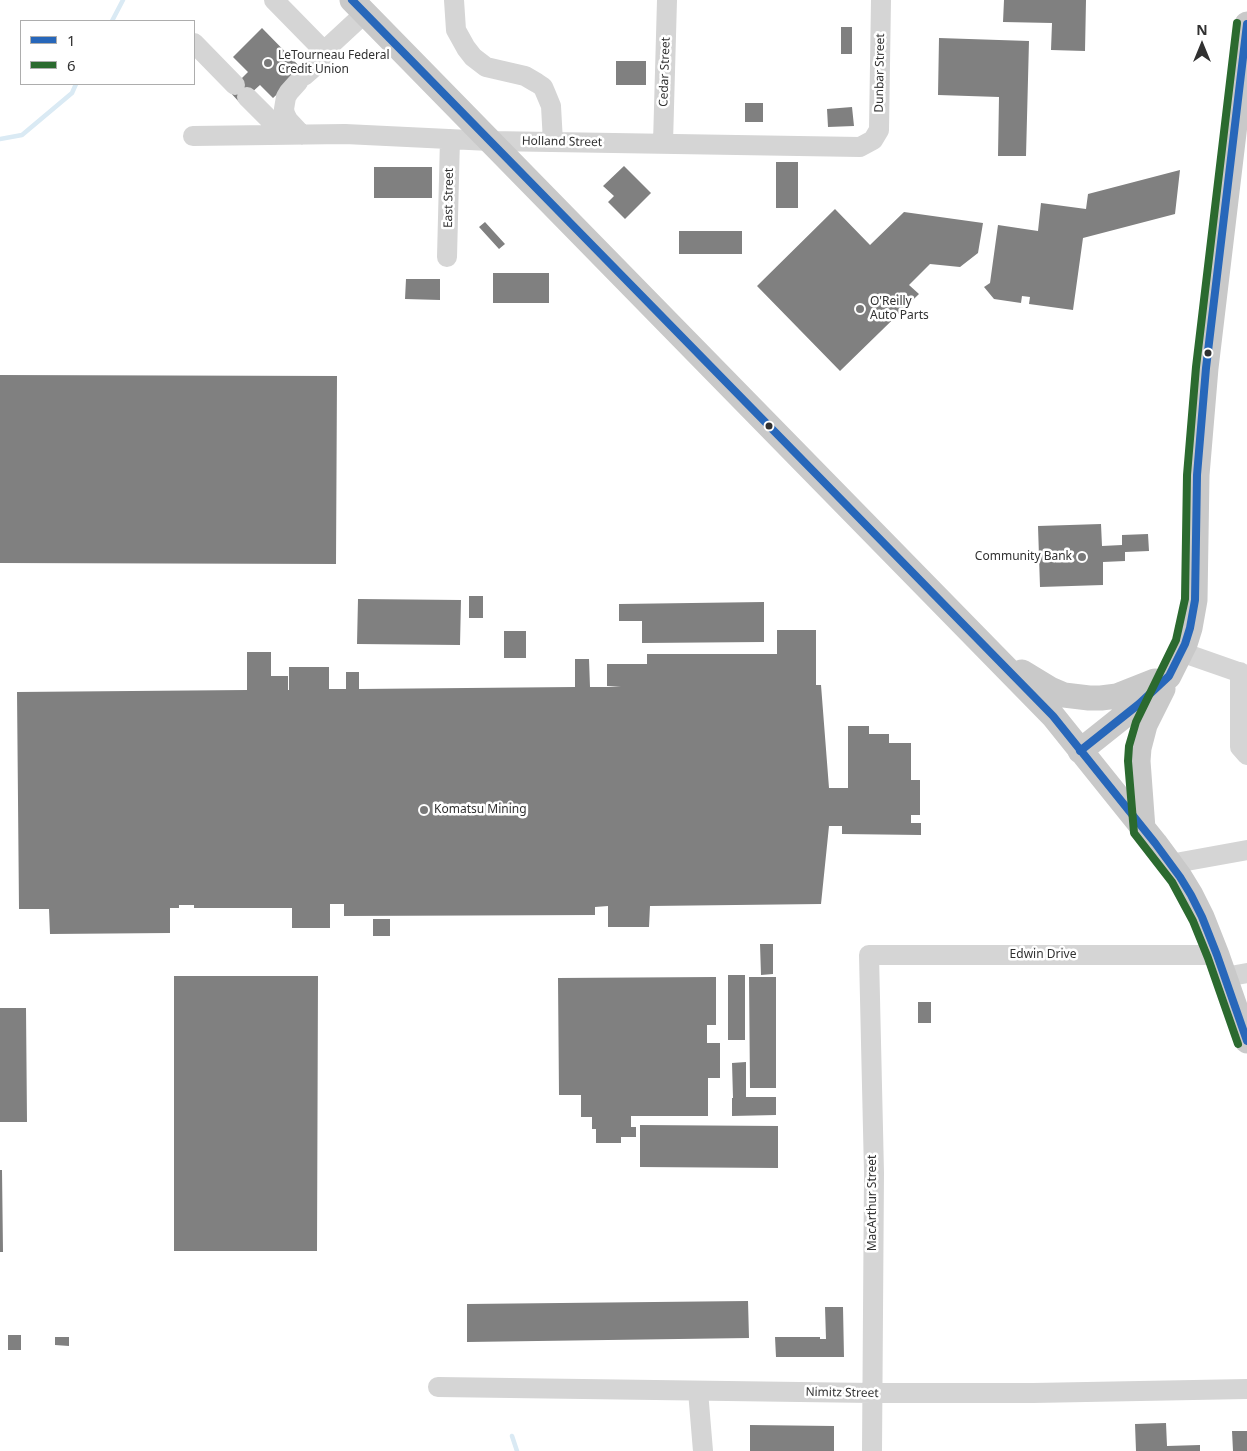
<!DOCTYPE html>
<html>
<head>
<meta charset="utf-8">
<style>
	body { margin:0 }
	#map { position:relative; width:1247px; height:1451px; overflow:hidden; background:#fff; font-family:"Noto Sans",sans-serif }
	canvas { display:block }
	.legend { position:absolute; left:20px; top:20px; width:175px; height:65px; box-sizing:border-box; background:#fff; border:1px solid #adadad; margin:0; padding:6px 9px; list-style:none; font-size:15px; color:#313131 }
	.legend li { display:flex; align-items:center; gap:10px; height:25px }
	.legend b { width:25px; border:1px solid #adadad }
	.north { position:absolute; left:1177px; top:20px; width:50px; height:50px; -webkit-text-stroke:4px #fff; paint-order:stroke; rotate:0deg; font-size:14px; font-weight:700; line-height:20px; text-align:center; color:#313131 }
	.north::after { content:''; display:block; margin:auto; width:18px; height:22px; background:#313131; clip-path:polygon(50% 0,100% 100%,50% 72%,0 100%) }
</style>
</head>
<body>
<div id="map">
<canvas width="1247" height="1451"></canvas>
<ul class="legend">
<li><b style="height:6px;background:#2767ba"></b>1</li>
<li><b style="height:6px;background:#2b6a2f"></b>6</li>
</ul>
<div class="north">N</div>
</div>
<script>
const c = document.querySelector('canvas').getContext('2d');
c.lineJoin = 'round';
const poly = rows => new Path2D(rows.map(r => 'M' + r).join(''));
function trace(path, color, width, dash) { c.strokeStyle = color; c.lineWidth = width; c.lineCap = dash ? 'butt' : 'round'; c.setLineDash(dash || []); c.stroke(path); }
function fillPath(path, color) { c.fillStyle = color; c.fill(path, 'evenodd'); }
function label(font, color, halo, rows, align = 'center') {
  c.font = font + ' "Noto Sans",sans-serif'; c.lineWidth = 5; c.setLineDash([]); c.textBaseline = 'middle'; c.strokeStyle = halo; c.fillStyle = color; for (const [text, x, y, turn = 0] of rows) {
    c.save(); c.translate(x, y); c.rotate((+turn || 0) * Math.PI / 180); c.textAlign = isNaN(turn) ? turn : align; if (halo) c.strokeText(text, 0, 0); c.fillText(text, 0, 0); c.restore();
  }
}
const stream = poly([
	[112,21,123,0],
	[0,139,22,135,72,93,76,84],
	[512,1436,517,1451]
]);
const building = poly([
	[1004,0,1086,0,1085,51,1051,50,1052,23,1003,22],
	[841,27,852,27,852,54,841,54],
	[262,28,303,70,273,98,260,85,240,103,229,91,248,72,233,57],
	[939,38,1029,41,1026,156,998,156,999,97,938,95],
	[616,61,646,61,646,85,616,85],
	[745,103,763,103,763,122,745,122],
	[852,107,854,126,828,127,827,109],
	[776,162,798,162,798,208,776,208],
	[624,166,651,193,625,219,608,202,614,196,603,186],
	[374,167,432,167,432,198,374,198],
	[1180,170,1175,214,1083,238,1073,310,1029,304,1030,297,1022,296,1021,303,994,299,984,287,990,283,998,225,1038,231,1041,203,1086,209,1088,194],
	[835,209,870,245,904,212,983,223,978,253,960,267,930,264,909,285,919,294,840,371,757,286],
	[485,222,505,244,499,249,479,227],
	[679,231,742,231,742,254,679,254],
	[493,273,549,273,549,303,493,303],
	[406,279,440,279,440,300,405,299],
	[0,375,337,376,336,564,0,563],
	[1101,524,1102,546,1122,545,1122,535,1148,534,1149,551,1125,552,1125,561,1103,562,1103,585,1040,587,1038,526],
	[469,596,483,596,483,618,469,618],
	[358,599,461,600,460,645,357,644],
	[764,602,764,642,642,643,642,621,619,621,619,604],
	[777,630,816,630,816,685,821,685,829,788,848,788,848,726,869,726,869,734,889,734,889,743,911,743,911,780,920,780,920,815,911,815,911,823,921,823,921,835,842,834,842,826,829,826,821,904,650,906,649,927,608,927,608,906,595,907,595,915,344,916,344,904,330,904,330,928,292,928,292,908,194,908,194,905,179,905,179,908,170,908,170,933,50,934,49,909,19,909,17,692,247,690,247,652,271,652,271,676,288,676,288,690,289,690,289,667,329,667,329,689,346,689,346,672,359,672,359,689,575,687,575,659,589,659,590,687,621,687,607,686,607,664,647,664,647,654,777,654],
	[504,631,526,631,526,658,504,658],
	[373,919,390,919,390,936,373,936],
	[760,944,773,944,773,974,761,975],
	[728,975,745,975,745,1040,728,1040],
	[174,976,318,976,317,1251,174,1251],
	[716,977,716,1025,707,1025,707,1043,720,1043,720,1078,708,1078,708,1116,631,1116,631,1127,636,1127,636,1137,621,1137,621,1143,596,1143,596,1129,592,1129,592,1117,581,1117,581,1095,559,1095,558,978],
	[749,977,776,977,776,1088,750,1088],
	[918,1002,931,1002,931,1023,918,1023],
	[0,1008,26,1008,27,1122,0,1122],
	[746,1062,746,1097,776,1097,776,1115,732,1116,732,1098,733,1098,732,1063],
	[640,1125,778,1126,778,1168,640,1167],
	[0,1170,2,1170,3,1252,0,1252],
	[748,1301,749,1338,467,1342,467,1304],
	[825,1307,843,1307,844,1357,776,1357,775,1337,820,1337,820,1339,826,1339],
	[8,1335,21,1335,21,1350,8,1350],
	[55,1337,69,1337,69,1346,55,1345],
	[1166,1423,1167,1446,1200,1445,1200,1451,1136,1451,1135,1424],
	[750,1425,834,1426,834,1451,750,1451],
	[1232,1431,1247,1431,1247,1451,1233,1451]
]);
const minor = poly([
	[274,0,324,51,365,13],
	[454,0,456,30,466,48,473,57,486,67,525,76,537,83,543,87,546,94,551,106,553,142],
	[194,43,235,85],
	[304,76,320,62,324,51],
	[298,82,289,92,286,97,284,109,285,114,288,120,302,135],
	[247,97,285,135],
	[193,136,345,134,490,141,860,147,873,140,879,130,881,0],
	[663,143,667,0],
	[447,257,450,139],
	[1181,652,1247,675],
	[1240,672,1240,747,1247,755],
	[1170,864,1247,850],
	[1225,977,1247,973],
	[438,1387,872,1393,1033,1393,1247,1389],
	[698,1391,703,1451],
	[872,1451,874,1173,869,955,1217,955]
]);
const major = poly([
	[352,0,1053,716,1155,843,1180,877,1191,895,1202,917,1217,955,1247,1041],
	[1022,672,1050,689,1064,695,1089,698,1101,698,1117,696,1155,681],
	[1080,751,1139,704,1169,676,1185,644,1190,628,1195,600,1197,475,1206,368,1247,24],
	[1143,829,1138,761,1139,748,1145,725,1163,689]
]);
const bus1 = poly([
	[352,0,1053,716,1155,843,1180,877,1191,895,1202,917,1217,955,1247,1041],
	[1080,751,1139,704,1169,676,1185,644,1190,628,1195,600,1197,475,1206,368,1247,24]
]);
const bus2 = poly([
	[1237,23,1196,367,1187,475,1185,599,1176,640,1136,722,1129,746,1128,761,1134,833,1172,882,1193,921,1208,958,1238,1044]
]);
const markers = [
	[268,63,5,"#797979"],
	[860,309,5,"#797979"],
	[1208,353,4.5,"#313131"],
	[769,426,4.5,"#313131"],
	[1082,557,5,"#797979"],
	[424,810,5,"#797979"]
];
const poiNames = [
	["LeTourneau Federal",278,56],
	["Credit Union",278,70],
	["O'Reilly",870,302],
	["Auto Parts",870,316],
	["Community Bank",1072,557,"right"],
	["Komatsu Mining",434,810]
];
const streetNames = [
	["Cedar Street",665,72,-88],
	["Dunbar Street",880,73,-89],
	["Holland Street",562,142,1],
	["East Street",449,198,-89],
	["Edwin Drive",1043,955],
	["MacArthur Street",873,1203,-90],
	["Nimitz Street",842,1393,1]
];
trace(stream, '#daeaf4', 4.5);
fillPath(building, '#808080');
trace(minor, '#d5d5d5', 20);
trace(major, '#c9c9c9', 25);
trace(bus1, '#2767ba', 8);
trace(bus2, '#2b6a2f', 8);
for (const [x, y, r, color] of markers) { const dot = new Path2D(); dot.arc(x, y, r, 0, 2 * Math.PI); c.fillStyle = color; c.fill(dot); trace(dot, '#fff', 2); }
label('12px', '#313131', '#fff', poiNames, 'left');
label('12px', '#313131', '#fff', streetNames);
</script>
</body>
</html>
